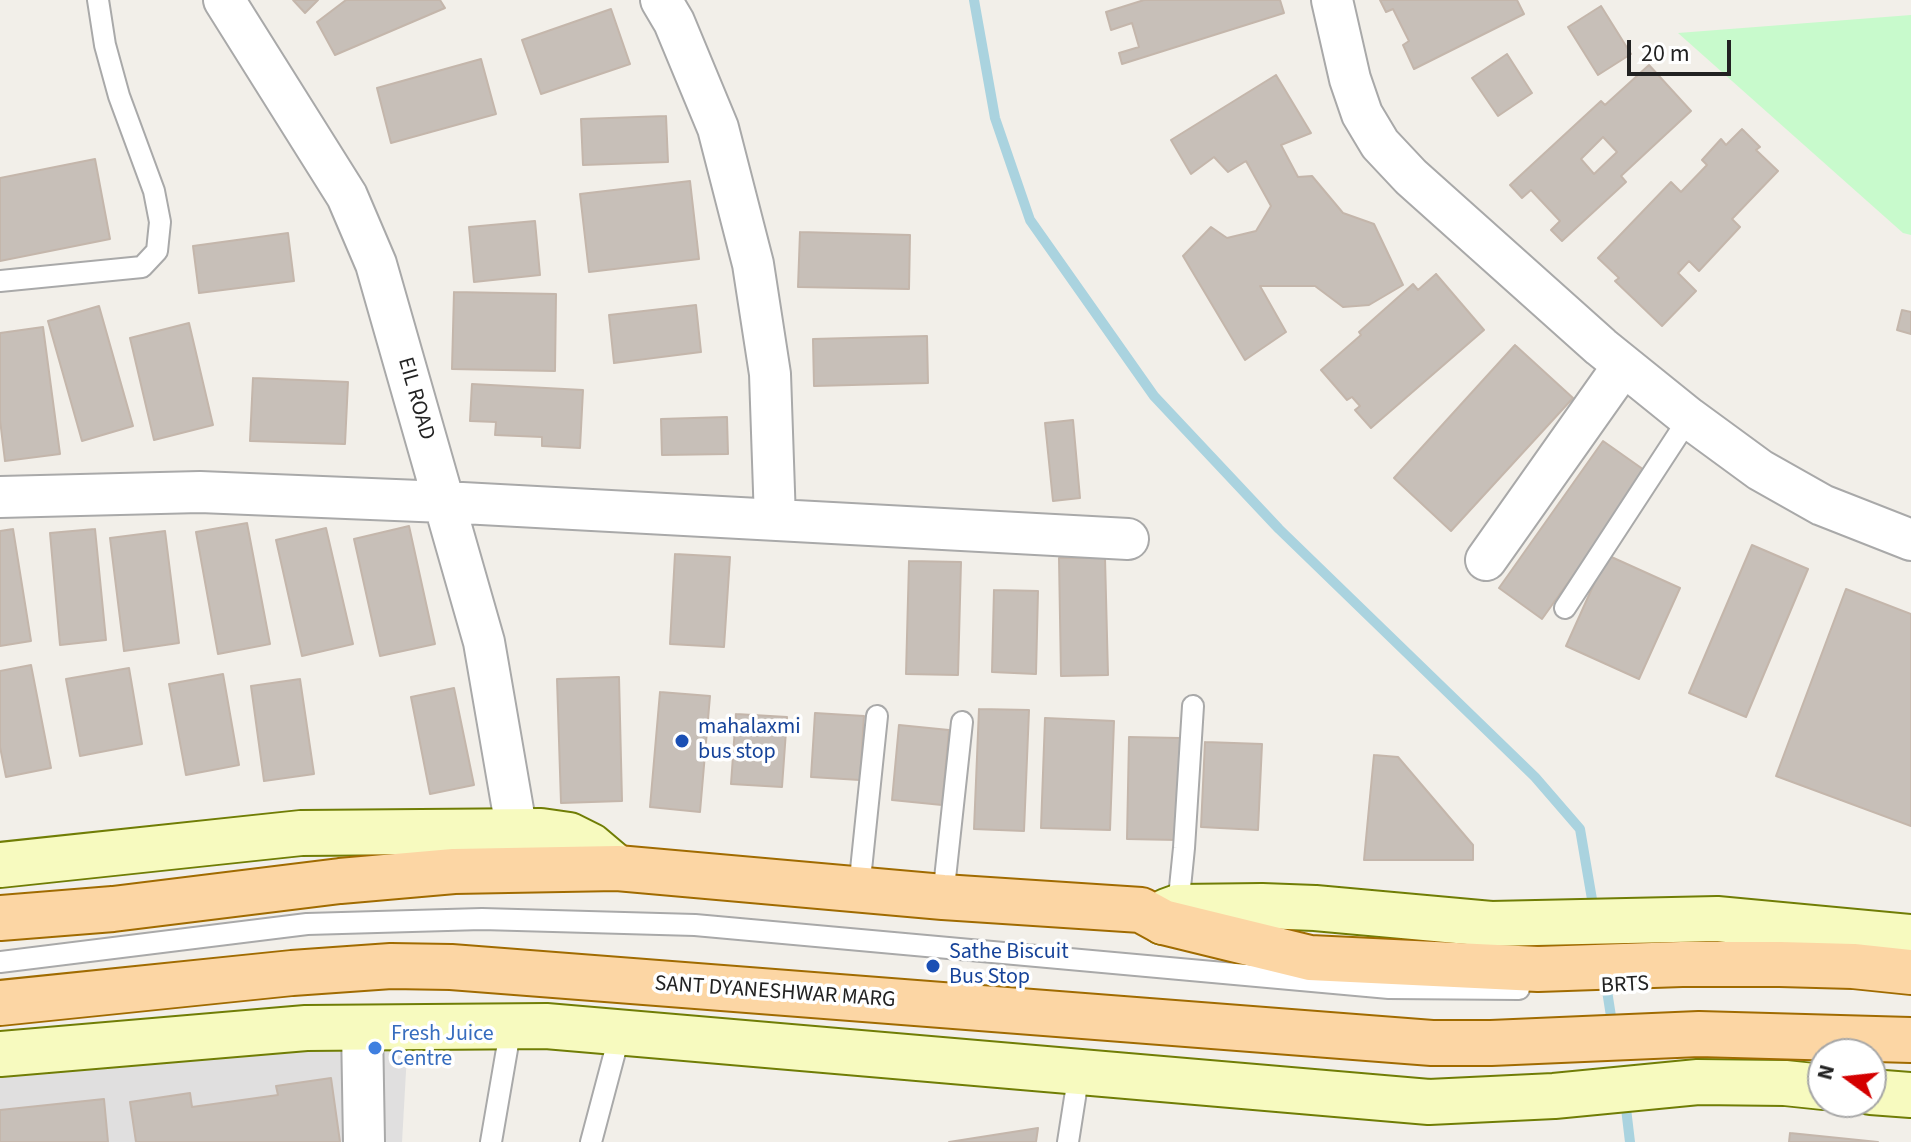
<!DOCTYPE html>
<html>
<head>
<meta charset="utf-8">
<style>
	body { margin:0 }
	#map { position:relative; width:1911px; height:1142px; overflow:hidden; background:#f2efe9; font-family:"Source Sans 3",sans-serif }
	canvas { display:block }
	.north { position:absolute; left:1807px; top:1038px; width:80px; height:80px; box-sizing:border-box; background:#fff; border:2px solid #a7a7a7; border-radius:50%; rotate:285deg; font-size:22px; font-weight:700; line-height:32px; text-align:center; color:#222 }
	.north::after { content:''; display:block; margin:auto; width:28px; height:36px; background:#d40000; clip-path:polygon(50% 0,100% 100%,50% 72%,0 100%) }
	.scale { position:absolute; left:1627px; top:40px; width:104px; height:36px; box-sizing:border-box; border:4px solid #222; border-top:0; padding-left:10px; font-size:24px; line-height:28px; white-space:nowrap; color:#222; -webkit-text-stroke:6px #fff; paint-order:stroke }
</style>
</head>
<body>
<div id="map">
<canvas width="1911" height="1142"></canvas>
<div class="north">N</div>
<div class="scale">20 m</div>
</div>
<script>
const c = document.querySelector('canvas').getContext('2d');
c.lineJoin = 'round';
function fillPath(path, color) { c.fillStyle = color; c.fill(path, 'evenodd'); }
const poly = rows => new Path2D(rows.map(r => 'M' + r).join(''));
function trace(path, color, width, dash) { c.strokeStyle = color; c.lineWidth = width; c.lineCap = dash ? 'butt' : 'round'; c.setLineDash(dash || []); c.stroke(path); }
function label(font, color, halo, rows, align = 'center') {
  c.font = font + ' "Source Sans 3",sans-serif'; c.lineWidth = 7; c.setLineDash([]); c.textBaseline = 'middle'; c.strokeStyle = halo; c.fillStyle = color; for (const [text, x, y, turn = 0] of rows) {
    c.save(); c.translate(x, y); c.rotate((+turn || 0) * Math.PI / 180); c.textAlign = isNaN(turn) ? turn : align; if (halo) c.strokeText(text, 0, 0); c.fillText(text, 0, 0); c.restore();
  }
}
const residential = poly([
	[408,1036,402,1142,0,1142,0,1069]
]);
const park = poly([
	[1911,15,1911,235,1903,233,1678,33]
]);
const stream = poly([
	[974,0,995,118,1030,220,1154,396,1279,529,1535,777,1580,829,1594,911],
	[1605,978,1613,1029],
	[1625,1100,1630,1142]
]);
const building = poly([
	[293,0,318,0,305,13,293,0],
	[346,0,440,0,445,8,335,55,317,22,346,0],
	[1144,0,1280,0,1284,13,1122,64,1119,53,1139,47,1132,23,1111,30,1106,12,1144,0],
	[1380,0,1517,0,1524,14,1414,69,1403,45,1409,41,1393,9,1386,12,1380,0],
	[1601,6,1631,54,1598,75,1568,27,1601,6],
	[611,9,630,64,541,94,522,40,611,9],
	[1507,54,1532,93,1498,116,1472,78,1507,54],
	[481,59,496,114,391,143,377,88,481,59],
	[1649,65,1691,111,1621,176,1626,182,1562,241,1551,230,1560,221,1531,190,1522,198,1510,185,1601,101,1605,105,1649,65],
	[1603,137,1617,152,1594,174,1581,159,1603,137],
	[1276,75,1311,133,1281,145,1298,177,1312,176,1343,213,1374,224,1403,285,1369,305,1343,307,1315,286,1260,286,1286,332,1245,360,1183,256,1211,227,1227,238,1256,231,1271,206,1246,161,1228,172,1214,157,1191,174,1171,140,1276,75],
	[666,116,668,162,583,165,581,119,666,116],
	[1742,129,1760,147,1756,150,1778,171,1732,219,1740,227,1699,271,1689,261,1678,273,1696,291,1662,326,1615,281,1619,278,1598,258,1671,182,1681,192,1707,165,1702,160,1721,139,1726,145,1742,129],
	[95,159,110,239,0,261,0,178,95,159],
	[690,181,699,259,589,272,580,194,690,181],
	[535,221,540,275,474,282,469,227,535,221],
	[800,232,910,235,909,289,798,287,800,232],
	[288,233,294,281,199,293,193,246,288,233],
	[1436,274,1484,330,1371,428,1355,410,1360,406,1352,397,1347,400,1321,370,1361,335,1359,332,1413,284,1418,290,1436,274],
	[454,292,556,294,555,371,452,369,454,292],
	[696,305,701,352,614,363,609,315,696,305],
	[99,306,133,426,82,441,48,321,99,306],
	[1902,310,1911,312,1911,334,1897,330,1902,310],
	[189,323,213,425,154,440,130,338,189,323],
	[43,327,60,454,5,461,0,420,0,333,43,327],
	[927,336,928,383,814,386,813,339,927,336],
	[1515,345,1573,398,1451,531,1394,478,1515,345],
	[253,378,348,382,345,444,250,441,253,378],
	[472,384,583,390,580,448,542,446,542,437,495,435,496,422,470,421,472,384],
	[727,417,728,454,662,455,661,419,727,417],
	[1073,420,1080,498,1053,501,1045,423,1073,420],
	[1603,441,1647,472,1542,619,1499,588,1603,441],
	[247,523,270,644,218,654,196,532,247,523],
	[409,526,435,644,380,656,354,539,409,526],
	[326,528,353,644,302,656,276,540,326,528],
	[13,529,31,641,0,646,0,531,13,529],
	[95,529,106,640,60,645,50,533,95,529],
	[165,531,179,643,124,651,110,538,165,531],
	[1752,545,1808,569,1746,717,1689,693,1752,545],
	[675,554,730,557,724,647,670,644,675,554],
	[1607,555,1680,588,1639,679,1566,646,1607,555],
	[1059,558,1105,558,1108,675,1061,676,1059,558],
	[909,561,961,562,958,675,906,674,909,561],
	[1846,589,1911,614,1911,826,1776,776,1846,589],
	[994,590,1038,591,1036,674,992,672,994,590],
	[31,665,51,768,6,777,0,747,0,671,31,665],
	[129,668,142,744,80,756,66,679,129,668],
	[223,674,239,765,186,775,169,684,223,674],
	[619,677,622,801,561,803,557,679,619,677],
	[300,679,314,774,264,781,251,686,300,679],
	[454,688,474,785,430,794,411,697,454,688],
	[660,692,710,696,700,812,650,807,660,692],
	[979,709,1029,710,1024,831,974,829,979,709],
	[815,713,864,716,860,780,811,777,815,713],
	[736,714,787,717,782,787,731,784,736,714],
	[1045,718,1114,721,1110,830,1041,828,1045,718],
	[899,725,949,730,942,805,892,800,899,725],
	[1129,737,1180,738,1178,840,1127,839,1129,737],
	[1205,742,1262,744,1258,830,1201,827,1205,742],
	[1374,755,1398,757,1473,845,1473,860,1364,860,1374,755],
	[331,1078,340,1142,136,1142,130,1102,190,1093,192,1107,278,1095,276,1086,331,1078],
	[104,1099,108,1142,0,1142,0,1110,104,1099],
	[1038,1128,1036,1142,949,1142,1038,1128],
	[1790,1133,1878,1142,1789,1142,1790,1133]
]);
const lane = poly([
	[0,281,142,267,157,251,160,222,154,191,119,96,105,45,98,0],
	[1565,608,1689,418],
	[859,889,877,716],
	[943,897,962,722],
	[1178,907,1184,848,1193,706],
	[0,962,307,924,482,919,695,925,1389,988,1519,989],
	[491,1142,511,1026],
	[591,1142,620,1033],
	[1068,1142,1079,1072]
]);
const street = poly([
	[224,0,347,196,376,264,484,642,517,833],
	[661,0,674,22,718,128,753,264,770,374,775,520],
	[1332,0,1350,79,1362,114,1380,144,1411,177,1601,347,1689,418,1760,470,1822,505,1911,540],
	[0,497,200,492,444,502,1128,539],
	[1486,560,1623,366],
	[362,1027,364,1142]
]);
const secondary = poly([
	[0,865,301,833,541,831,569,835,591,846,617,868],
	[1163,922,1167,911,1178,907,1262,906,1315,908,1491,924,1717,919,1911,937],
	[0,1054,306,1028,546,1026,1429,1102,1554,1096,1698,1082,1785,1083,1823,1087],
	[1871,1092,1911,1095]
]);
const primary = poly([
	[0,918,113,909,340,881,454,871,617,868,943,897,1141,910,1163,922,1310,958,1538,969,1682,964,1780,964,1853,966,1911,972],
	[0,1003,292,973,391,966,451,967,1432,1043,1491,1043,1699,1034,1911,1040]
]);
const markers = [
	[682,741,8,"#1a4fb4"],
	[933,966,8,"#1a4fb4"],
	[375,1048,8,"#3f7fe0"]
];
const streetNames = [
	["EIL ROAD",415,399,74],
	["BRTS",1625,986,-3],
	["SANT DYANESHWAR MARG",775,993,4]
];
const transitNames = [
	["mahalaxmi",698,728],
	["bus stop",698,753],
	["Sathe Biscuit",949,953],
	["Bus Stop",949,978]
];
const shopNames = [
	["Fresh Juice",391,1035],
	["Centre",391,1060]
];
fillPath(residential, '#e0dfdf');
fillPath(park, '#c8facc');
trace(stream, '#aad3df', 10);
fillPath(building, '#c7bfb8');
trace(building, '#c4b6ab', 2);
trace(lane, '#a9a9a9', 24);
trace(street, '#a9a9a9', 44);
trace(secondary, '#707d05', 48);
trace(primary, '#a06b00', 48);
trace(lane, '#fff', 20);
trace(street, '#fff', 40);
trace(secondary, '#f7fabf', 44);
trace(primary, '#fcd6a4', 44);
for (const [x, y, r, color] of markers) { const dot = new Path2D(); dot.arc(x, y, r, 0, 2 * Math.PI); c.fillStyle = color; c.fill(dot); trace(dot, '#fff', 3); }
label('22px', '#222', '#fff', streetNames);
label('22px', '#164399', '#fff', transitNames, 'left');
label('22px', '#366cbe', '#fff', shopNames, 'left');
</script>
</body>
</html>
